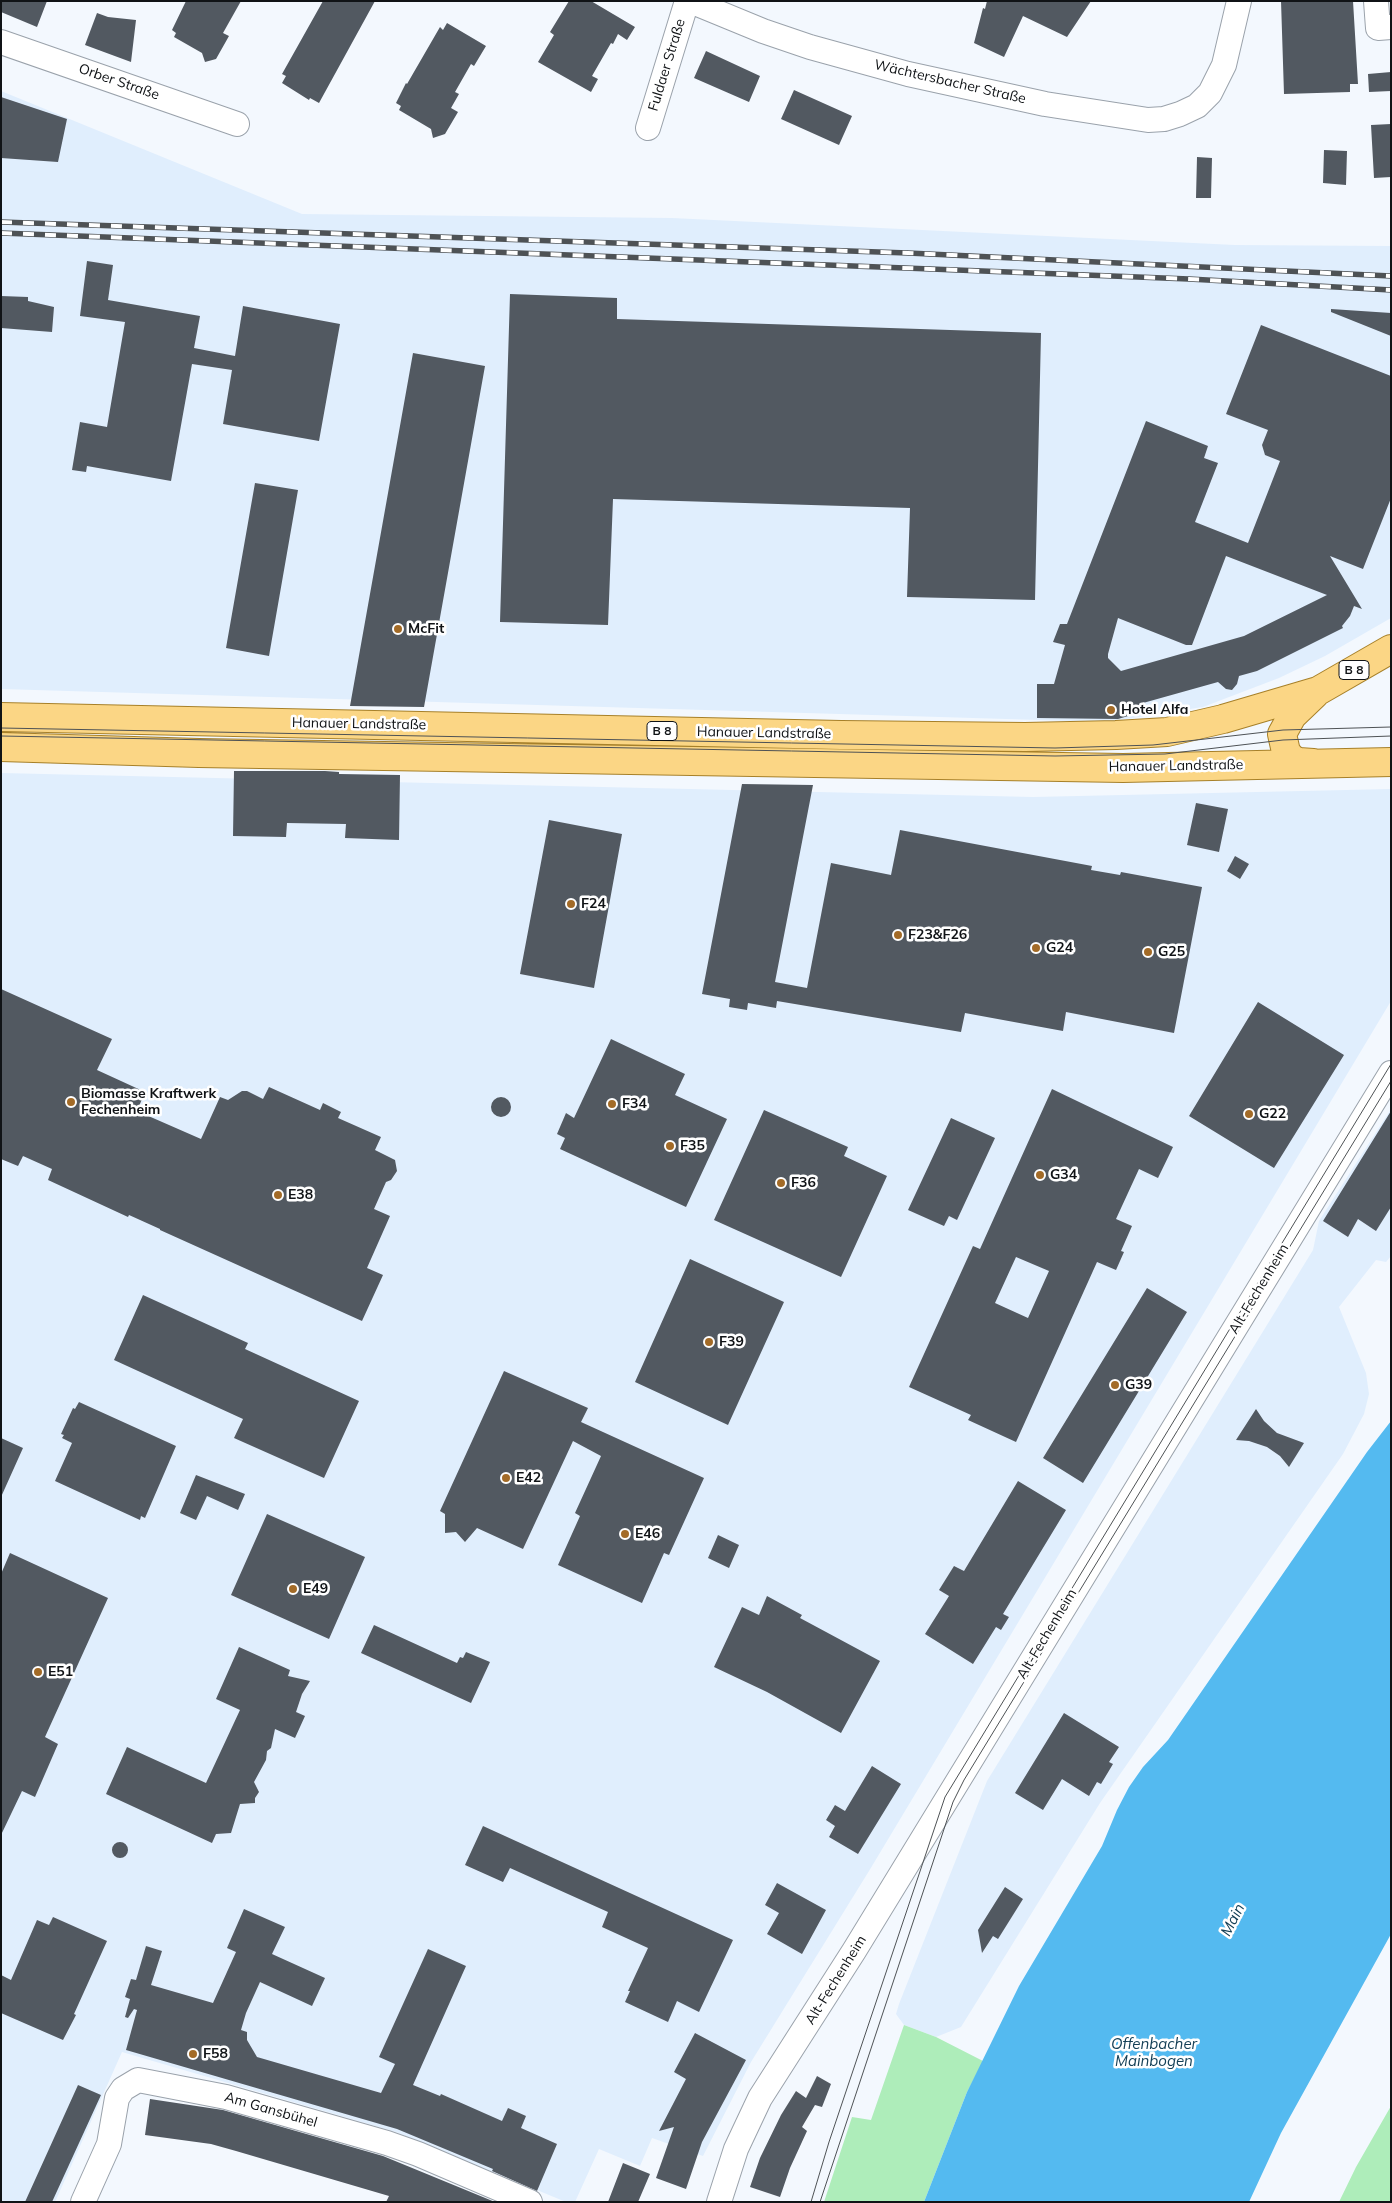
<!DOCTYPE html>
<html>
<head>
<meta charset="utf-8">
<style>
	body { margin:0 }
	#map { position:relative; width:1392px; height:2203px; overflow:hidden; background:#f3f8fe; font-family:Mulish,sans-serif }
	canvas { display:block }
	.frame { position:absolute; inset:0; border:2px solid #101316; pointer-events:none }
</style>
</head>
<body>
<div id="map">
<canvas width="1392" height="2203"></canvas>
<div class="frame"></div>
</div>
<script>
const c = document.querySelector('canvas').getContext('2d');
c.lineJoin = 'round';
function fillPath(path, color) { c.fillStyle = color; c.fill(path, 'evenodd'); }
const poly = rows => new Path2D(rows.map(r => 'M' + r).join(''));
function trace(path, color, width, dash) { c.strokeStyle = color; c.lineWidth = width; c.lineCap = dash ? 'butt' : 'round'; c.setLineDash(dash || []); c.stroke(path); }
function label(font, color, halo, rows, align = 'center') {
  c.font = font + ' Mulish,sans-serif'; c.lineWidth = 5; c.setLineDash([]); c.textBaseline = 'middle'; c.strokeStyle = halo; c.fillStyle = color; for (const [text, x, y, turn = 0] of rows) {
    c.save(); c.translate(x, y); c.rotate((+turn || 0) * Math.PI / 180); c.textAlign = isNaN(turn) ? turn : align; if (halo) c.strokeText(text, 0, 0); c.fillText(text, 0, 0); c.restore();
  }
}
const built = poly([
	[1,91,302,214,672,218,1235,245,1391,246,1391,618,1325,656,1279,678,1203,707,1107,722,1,689],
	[1,773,1033,797,1391,789,1391,1001,869,1871,751,2062,703,2156,652,2138,640,2166,599,2149,575,2202,566,2202,396,2132,122,2052,55,2202,1,2202],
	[1391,1109,1391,1256,1386,1262,1376,1260,1339,1307,1366,1373,1369,1394,1364,1414,1343,1454,1100,1803,961,2027,936,2037,904,2025,896,2014,899,2004,987,1781,1313,1250,1319,1221]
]);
const green = poly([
	[904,2025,936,2037,983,2061,967,2092,924,2202,824,2202,852,2117,871,2120],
	[1391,2106,1391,2202,1339,2202,1356,2167]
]);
const water = poly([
	[1391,1421,1391,1934,1281,2133,1249,2202,924,2202,967,2092,1019,1986,1102,1846,1117,1810,1129,1787,1143,1767,1168,1740,1367,1452]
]);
const building = poly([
	[1,1,47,1,37,27,1,12],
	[186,1,241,1,223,33,229,36,216,59,205,62,202,53,174,37,176,33,172,30],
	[323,1,375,1,319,103,310,98,309,100,282,83,286,76,282,74],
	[569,1,591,1,635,27,627,40,618,34,613,44,611,43,592,76,598,79,591,92,538,62,554,35,550,32],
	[987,1,1091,1,1067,37,1023,16,1004,57,974,43,983,8,985,9],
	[1281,1,1353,1,1358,84,1350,84,1350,92,1284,94],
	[97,13,108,17,136,20,131,62,85,45],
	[447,23,486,46,474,66,471,64,455,92,459,94,451,108,458,112,445,134,433,138,431,129,399,110,401,106,396,103,406,83,407,84,440,27,443,30],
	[706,51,760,76,749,102,694,78],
	[1391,72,1391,91,1369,92,1368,74],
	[794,90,852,116,839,145,781,119],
	[1,97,67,119,58,162,1,158],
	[1391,124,1391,177,1374,178,1371,125],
	[1324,150,1347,151,1346,185,1323,183],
	[1197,157,1212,158,1211,198,1196,198],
	[87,261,113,265,108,300,200,316,194,348,235,356,243,306,340,324,319,441,223,424,232,370,192,364,171,481,87,466,86,472,72,470,80,422,107,427,125,322,80,316],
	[510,294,617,298,617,319,1041,333,1035,600,907,597,910,508,613,499,608,625,500,622],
	[1,296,28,297,28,301,54,307,52,332,1,328],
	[1331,309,1391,313,1391,336,1331,312],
	[1261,325,1391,376,1391,498,1363,569,1330,556,1362,609,1354,606,1350,616,1342,626,1343,628,1257,671,1239,676,1237,684,1232,690,1226,689,1218,682,1143,703,1145,711,1118,719,1037,718,1037,684,1054,684,1065,645,1053,642,1060,624,1067,624,1146,421,1208,446,1204,458,1218,463,1195,522,1248,543,1280,461,1265,455,1262,445,1268,430,1226,414],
	[1226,556,1327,595,1244,636,1121,671,1108,658,1108,654,1118,618,1186,645,1192,645],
	[413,353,485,366,446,584,424,707,350,706],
	[255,483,298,490,269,656,226,648],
	[234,771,325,771,339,772,339,774,400,775,399,840,345,838,346,824,287,823,286,837,233,836],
	[742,784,813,785,775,982,807,988,831,863,891,875,900,830,1092,866,1091,870,1120,875,1121,872,1202,887,1174,1033,1066,1012,1063,1031,965,1013,961,1032,777,1001,776,1008,748,1003,747,1010,729,1007,730,999,702,994],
	[1196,803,1228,809,1219,852,1187,845],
	[549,820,622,834,594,988,520,974],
	[1235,856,1249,864,1240,879,1227,871],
	[1,989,112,1039,97,1070,145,1092,137,1111,201,1139,220,1097,228,1100,242,1091,247,1091,263,1099,269,1087,320,1110,323,1103,341,1112,338,1118,381,1137,375,1150,395,1160,397,1171,391,1180,386,1182,374,1209,390,1216,367,1268,383,1275,362,1321,160,1230,160,1229,129,1215,128,1217,48,1180,52,1169,23,1156,18,1166,1,1159],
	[1258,1002,1344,1055,1274,1168,1189,1116],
	[611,1039,685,1074,675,1095,727,1119,686,1207,560,1149,565,1138,557,1134,566,1113,574,1118],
	[1052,1089,1173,1147,1158,1178,1139,1169,1116,1219,1132,1226,1121,1251,1124,1252,1116,1270,1097,1262,1016,1442,968,1420,971,1415,909,1387,973,1246,980,1249],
	[1016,1257,1049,1271,1028,1318,995,1303],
	'491 1107a10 10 0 1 1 20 0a10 10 0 1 1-20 0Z',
	[764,1110,848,1147,844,1156,887,1176,841,1277,714,1220],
	[1391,1111,1391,1207,1376,1231,1358,1219,1348,1237,1323,1221],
	[951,1118,995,1138,957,1220,949,1216,944,1226,908,1210],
	[690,1259,784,1302,728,1425,635,1382],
	[1147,1288,1187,1312,1083,1483,1043,1458],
	[143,1295,248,1343,245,1349,359,1401,324,1478,234,1438,243,1419,114,1360],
	[504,1371,588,1408,581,1422,704,1478,669,1555,664,1553,642,1603,558,1565,580,1516,575,1513,601,1456,573,1441,523,1549,477,1528,465,1542,456,1532,445,1533,445,1514,440,1511],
	[79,1402,176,1446,145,1518,141,1516,140,1520,55,1481,72,1443,62,1438,64,1435,61,1434,73,1408,75,1409],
	[1256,1409,1264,1421,1277,1433,1304,1443,1289,1467,1280,1456,1267,1447,1249,1441,1236,1440],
	[1,1438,23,1448,1,1497],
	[196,1475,245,1494,238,1510,207,1496,196,1520,180,1513],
	[1018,1481,1066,1510,1003,1614,1009,1617,1001,1630,996,1627,973,1664,925,1634,949,1596,939,1590,954,1566,964,1571],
	[267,1514,365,1557,329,1639,231,1595],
	[718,1535,739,1545,729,1568,708,1558],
	[10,1553,108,1598,45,1737,58,1744,35,1797,22,1791,1,1835,1,1574],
	[767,1596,802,1615,800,1618,880,1661,841,1733,767,1692,714,1667,742,1607,759,1615],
	[374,1625,457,1663,460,1657,463,1658,466,1652,490,1662,471,1703,361,1653],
	[239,1647,290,1670,288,1676,310,1681,302,1694,296,1712,305,1716,295,1738,275,1729,271,1748,267,1751,266,1760,254,1782,259,1792,255,1798,255,1803,240,1804,231,1833,216,1834,212,1843,106,1794,127,1747,206,1783,240,1710,216,1699],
	[1064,1713,1119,1747,1109,1762,1113,1764,1101,1784,1097,1782,1089,1796,1062,1779,1043,1810,1015,1793],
	[872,1766,901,1784,858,1854,829,1837,835,1826,826,1820,835,1805,845,1811],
	[483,1826,733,1940,699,2012,677,2001,668,2022,625,2002,630,1991,628,1991,648,1948,602,1927,608,1912,510,1868,503,1882,465,1865],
	'112 1850a8 8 0 1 1 16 0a8 8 0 1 1-16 0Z',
	[777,1883,826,1910,802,1954,767,1934,779,1913,765,1905],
	[1005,1887,1023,1899,998,1939,993,1936,982,1953,978,1930],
	[244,1909,285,1927,272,1954,325,1978,312,2006,260,1982,246,2013,241,2030,247,2032,247,2040,257,2057,381,2093,395,2064,379,2057,428,1949,466,1966,413,2085,440,2096,441,2094,502,2121,508,2108,526,2116,521,2128,557,2144,537,2191,492,2171,493,2169,397,2129,126,2050,137,2010,134,2009,128,2018,125,2017,130,1999,125,1997,131,1979,136,1980,146,1946,162,1951,151,1985,213,2003,236,1952,227,1948],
	[53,1917,107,1941,74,2014,76,2015,63,2040,1,2013,1,1975,11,1980,37,1920,49,1925],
	[695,2033,746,2060,702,2142,686,2189,656,2178,674,2127,659,2131,686,2079,674,2072],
	[817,2076,831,2084,822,2107,815,2105,802,2127,807,2131,790,2168,780,2197,750,2187,760,2158,781,2115,796,2091,806,2098],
	[78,2085,101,2095,52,2202,25,2202],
	[150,2099,223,2110,383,2156,495,2202,386,2202,389,2196,236,2151,211,2144,145,2135],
	[623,2163,650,2174,638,2202,608,2202]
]);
const minor = poly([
	[690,1,763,31,810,47,908,74,1045,104,1148,120,1164,119,1180,114,1197,106,1210,93,1224,65,1239,1],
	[1376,1,1378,28,1391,27],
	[1,42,237,124],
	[648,128,687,1],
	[83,2202,109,2144,117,2098,123,2089,138,2080,226,2097,387,2143,418,2154,530,2202],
	[719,2202,736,2149,760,2098,854,1951,1391,1073]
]);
const major = poly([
	[1,717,841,735,1025,737,1116,735,1167,732,1223,719,1318,691,1391,649],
	[1,747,199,753,1123,768,1391,762],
	[1313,763,1299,762,1292,759,1286,752,1282,734,1292,716,1315,694]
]);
const tram = poly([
	[1,728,1055,748,1153,745,1283,730,1391,727],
	[1,736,1055,756,1165,754,1283,740,1391,736],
	[811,2202,829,2142,945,1797,1391,1064],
	[820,2202,953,1802,964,1780,1391,1081]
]);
const rail = poly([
	[1,222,908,253,1391,276],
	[1,233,1189,279,1391,290]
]);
const markers = [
	[398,629,5,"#a36b27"],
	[1111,710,5,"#a36b27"],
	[571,904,5,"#a36b27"],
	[898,935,5,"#a36b27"],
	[1036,948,5,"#a36b27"],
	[1148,952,5,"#a36b27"],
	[71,1102,5,"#a36b27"],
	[612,1104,5,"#a36b27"],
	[1249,1114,5,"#a36b27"],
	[670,1146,5,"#a36b27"],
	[1040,1175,5,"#a36b27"],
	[781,1183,5,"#a36b27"],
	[278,1195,5,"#a36b27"],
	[709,1342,5,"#a36b27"],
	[1115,1385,5,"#a36b27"],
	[506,1478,5,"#a36b27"],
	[625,1534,5,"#a36b27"],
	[293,1589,5,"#a36b27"],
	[38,1672,5,"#a36b27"],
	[193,2054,5,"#a36b27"]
];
const shields = [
	[1354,670,30],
	[662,731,30]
];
const shieldNames = [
	["B 8",1354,670],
	["B 8",662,731]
];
const streetNames = [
	["Fuldaer Straße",667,65,-73],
	["Orber Straße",119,82,19],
	["Wächtersbacher Straße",950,82,13],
	["Hanauer Landstraße",359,724,1],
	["Hanauer Landstraße",764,733,1],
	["Hanauer Landstraße",1176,766,-1],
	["Alt-Fechenheim",1259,1289,-59],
	["Alt-Fechenheim",1047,1634,-59],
	["Alt-Fechenheim",836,1980,-58],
	["Am Gansbühel",271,2110,16]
];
const poiNames = [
	["McFit",408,629],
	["Hotel Alfa",1121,710],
	["F24",581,904],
	["F23&F26",908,935],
	["G24",1046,948],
	["G25",1158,952],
	["Biomasse Kraftwerk",81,1094],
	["Fechenheim",81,1110],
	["F34",622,1104],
	["G22",1259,1114],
	["F35",680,1146],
	["G34",1050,1175],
	["F36",791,1183],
	["E38",288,1195],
	["F39",719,1342],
	["G39",1125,1385],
	["E42",516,1478],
	["E46",635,1534],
	["E49",303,1589],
	["E51",48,1672],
	["F58",203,2054]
];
const waterNames = [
	["Main",1233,1920,-63],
	["Offenbacher",1154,2044],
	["Mainbogen",1154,2061]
];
fillPath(built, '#e0eefd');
fillPath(green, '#aeedba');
fillPath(water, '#54baf0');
fillPath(building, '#525961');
trace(minor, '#9aa2ab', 26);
trace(major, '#a78029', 30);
trace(minor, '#fff', 24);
trace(major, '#fbd685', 28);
trace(tram, '#4e5255', 1);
trace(rail, '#4e5255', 5.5);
trace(rail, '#fff', 4, [11]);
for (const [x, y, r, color] of markers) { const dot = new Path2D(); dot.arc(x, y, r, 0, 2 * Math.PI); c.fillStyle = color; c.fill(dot); trace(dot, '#fff', 2); }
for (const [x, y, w] of shields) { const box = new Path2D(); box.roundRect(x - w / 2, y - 9.5, w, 19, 4); c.fillStyle = '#fff'; c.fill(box); trace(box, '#101316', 1); }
label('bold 12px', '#101316', null, shieldNames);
label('14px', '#101316', '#fff', streetNames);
label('bold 14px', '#101316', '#fff', poiNames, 'left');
label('italic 15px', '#154057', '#fff', waterNames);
</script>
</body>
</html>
